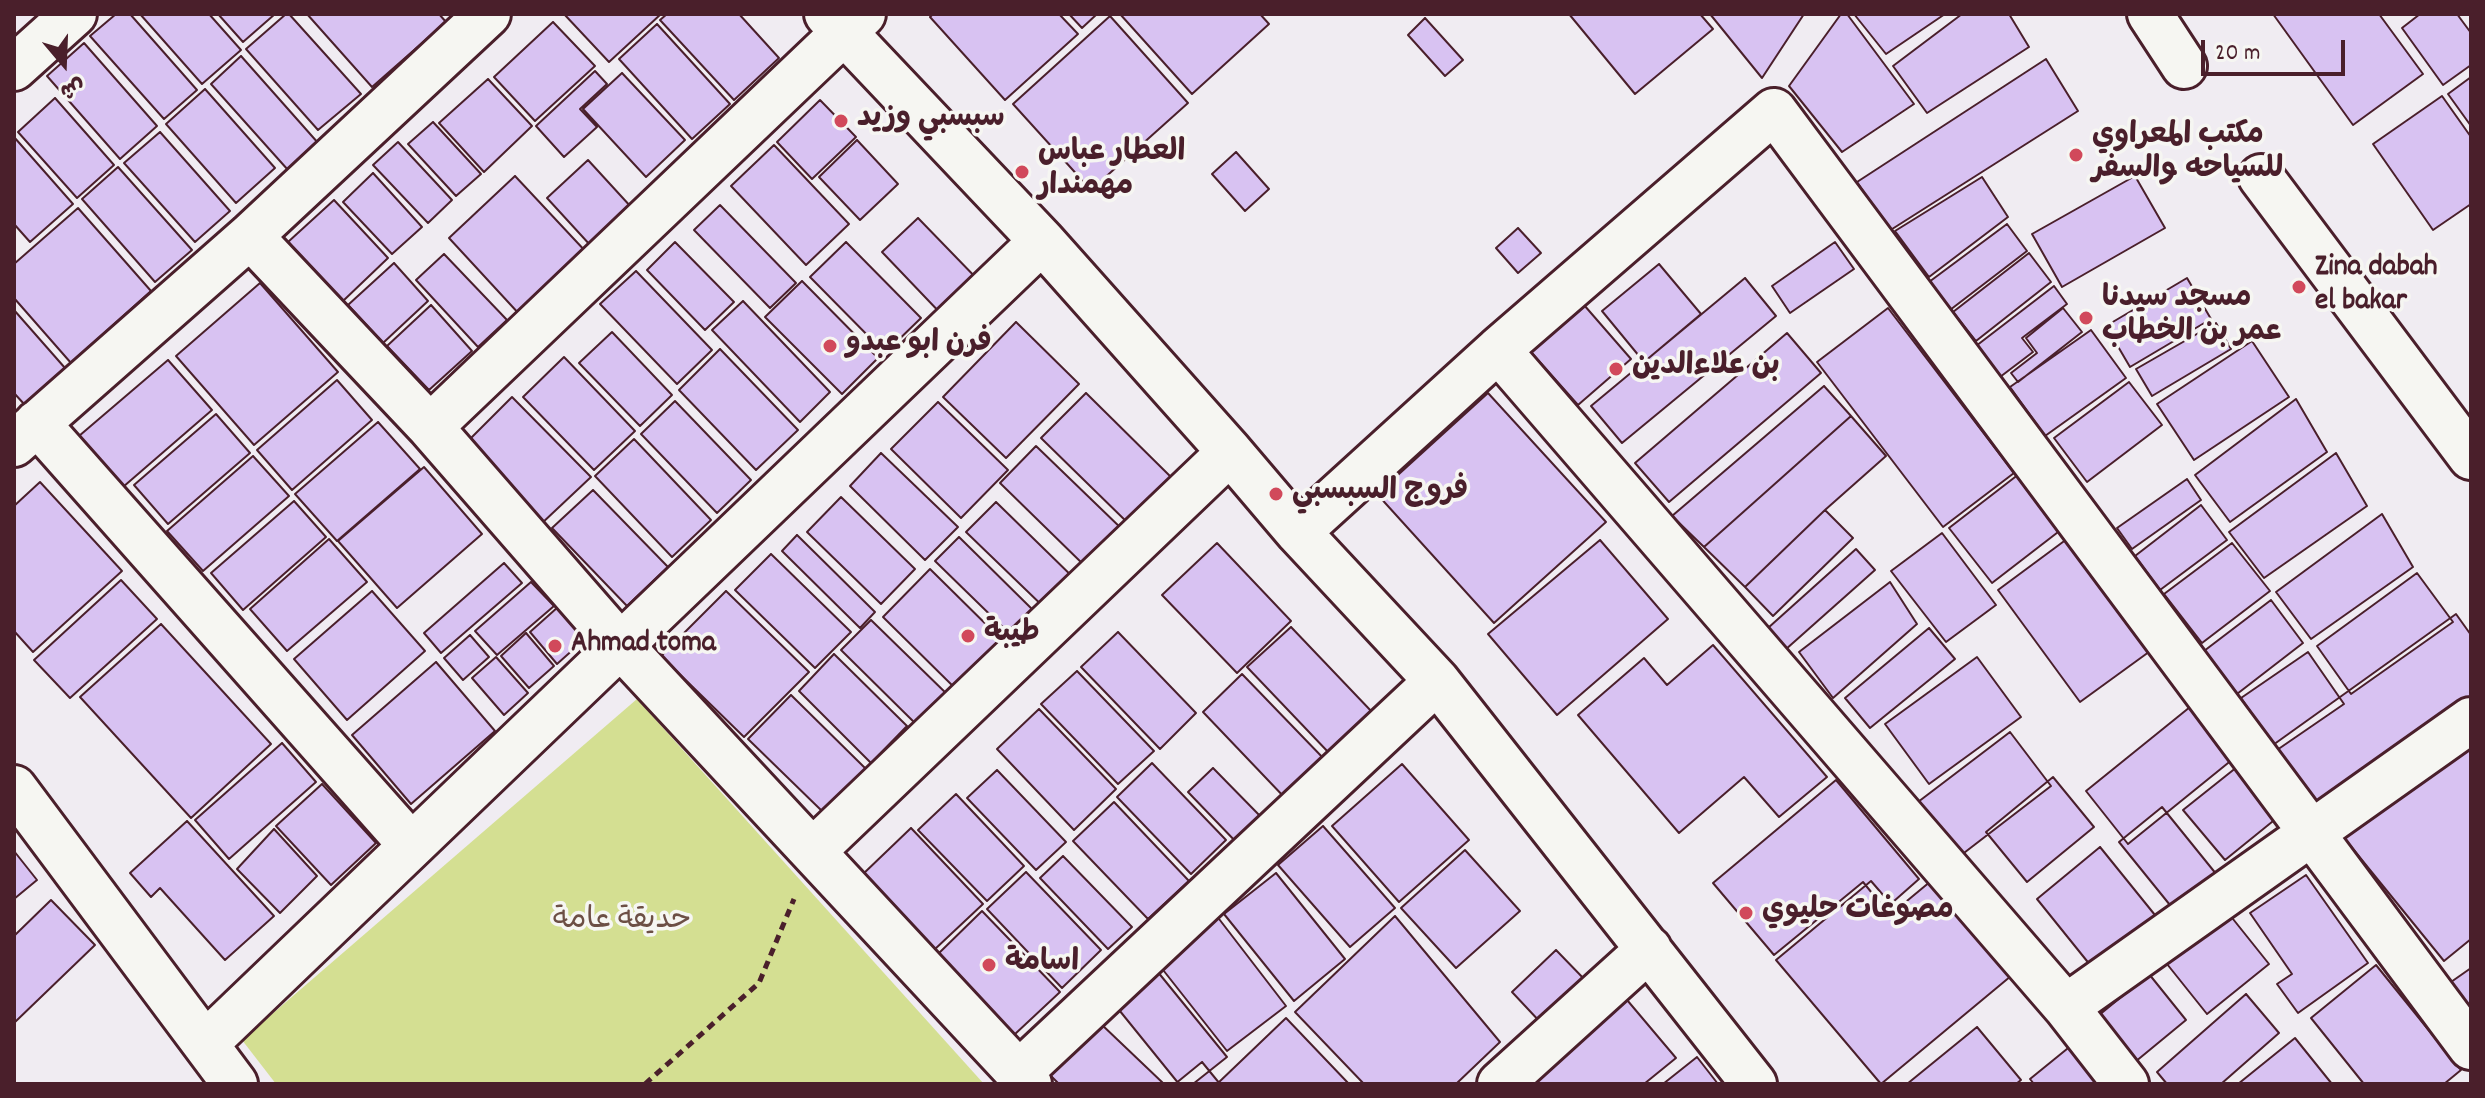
<!DOCTYPE html>
<html>
<head>
<meta charset="utf-8">
<style>
	body { margin:0 }
	#map { position:relative; width:2485px; height:1098px; overflow:hidden; background:#f0ecf2; font-family:Dekko,"Playpen Sans Arabic",sans-serif }
	canvas { display:block }
	.frame { position:absolute; inset:0; border:16px solid #4a1f2b; pointer-events:none }
	.north { position:absolute; left:24px; top:24px; width:80px; height:80px; -webkit-text-stroke:6px #f6f6f2; paint-order:stroke; rotate:161deg; font-size:22px; font-weight:700; line-height:32px; text-align:center; color:#4a1f2b }
	.north::after { content:''; display:block; margin:auto; width:28px; height:36px; background:#4a1f2b; clip-path:polygon(50% 0,100% 100%,50% 72%,0 100%) }
	.scale { position:absolute; left:2201px; top:40px; width:144px; height:36px; box-sizing:border-box; border:4px solid #4a1f2b; border-top:0; padding-left:10px; font-size:24px; line-height:28px; white-space:nowrap; color:#4a1f2b; -webkit-text-stroke:6px #f6f6f2; paint-order:stroke }
</style>
</head>
<body>
<div id="map">
<canvas width="2485" height="1098"></canvas>
<div class="frame"></div>
<div class="north">ش</div>
<div class="scale">20 m</div>
</div>
<script>
const c = document.querySelector('canvas').getContext('2d');
c.lineJoin = 'round';
function fillPath(path, color) { c.fillStyle = color; c.fill(path, 'evenodd'); }
const poly = rows => new Path2D(rows.map(r => 'M' + r).join(''));
function trace(path, color, width, dash) { c.strokeStyle = color; c.lineWidth = width; c.lineCap = dash ? 'butt' : 'round'; c.setLineDash(dash || []); c.stroke(path); }
function label(font, color, halo, rows, align = 'center') {
  c.font = font + ' Dekko,"Playpen Sans Arabic",sans-serif'; c.lineWidth = 7; c.setLineDash([]); c.textBaseline = 'middle'; c.strokeStyle = halo; c.fillStyle = color; for (const [text, x, y, turn = 0] of rows) {
    c.save(); c.translate(x, y); c.rotate((+turn || 0) * Math.PI / 180); c.textAlign = isNaN(turn) ? turn : align; if (halo) c.strokeText(text, 0, 0); c.fillText(text, 0, 0); c.restore();
  }
}
const green = poly([
	[637,699,984,1084,276,1084,242,1040]
]);
const building = poly([
	[116,14,130,14,197,90,164,119,90,36,116,14],
	[140,14,209,14,241,50,202,84,140,14],
	[218,14,275,14,243,42,218,14],
	[286,14,289,14,361,94,318,130,246,49,286,14],
	[307,14,439,14,446,22,372,87,307,14],
	[564,14,661,14,609,62,564,14],
	[667,14,739,14,779,58,734,100,660,20,667,14],
	[933,14,1059,14,1078,34,1005,100,930,17,933,14],
	[1069,14,1097,14,1082,28,1069,14],
	[1120,14,1260,14,1269,24,1192,94,1120,14],
	[1569,14,1700,14,1713,29,1635,94,1569,14],
	[1710,14,1804,14,1762,78,1710,14],
	[1841,14,1847,14,1914,104,1842,152,1789,86,1841,14],
	[1854,14,1945,14,1886,54,1854,14],
	[1962,14,2009,14,2029,47,1927,113,1893,66,1962,14],
	[2273,14,2379,14,2423,74,2353,125,2273,14],
	[2420,14,2457,14,2471,33,2471,65,2443,85,2402,28,2420,14],
	[1110,16,1188,103,1091,190,1013,104,1110,16],
	[1425,18,1463,60,1445,76,1408,35,1425,18],
	[553,22,595,66,535,121,494,77,553,22],
	[657,24,730,104,692,139,619,59,657,24],
	[84,43,157,126,120,159,47,76,84,43],
	[241,56,319,144,288,170,211,84,241,56],
	[2046,59,2078,111,1889,231,1857,182,2046,59],
	[595,71,607,84,580,109,597,127,564,157,536,126,595,71],
	[622,73,685,140,646,177,583,109,622,73],
	[2471,77,2471,126,2448,94,2471,77],
	[488,79,532,126,484,172,439,123,488,79],
	[205,89,275,168,236,203,166,124,205,89],
	[2442,96,2471,137,2471,204,2433,230,2373,144,2442,96],
	[55,98,114,165,77,198,18,132,55,98],
	[820,100,856,137,812,179,777,142,820,100],
	[433,122,481,174,456,196,408,144,433,122],
	[160,132,230,211,195,242,124,163,160,132],
	[14,137,73,204,30,242,14,224,14,137],
	[857,140,898,184,860,220,819,177,857,140],
	[398,142,452,200,428,223,373,165,398,142],
	[774,145,849,224,806,265,731,186,774,145],
	[1236,152,1269,189,1245,211,1212,174,1236,152],
	[588,160,632,208,591,246,547,198,588,160],
	[118,167,192,250,155,282,82,199,118,167],
	[373,173,422,227,392,254,343,202,373,173],
	[515,176,588,254,521,316,449,238,515,176],
	[2135,176,2165,228,2062,287,2032,234,2135,176],
	[1982,177,2008,217,1929,277,1895,231,1982,177],
	[334,200,388,258,343,301,288,242,334,200],
	[720,205,796,283,770,308,694,230,720,205],
	[78,208,151,291,71,363,14,298,14,264,78,208],
	[918,218,982,284,946,319,882,252,918,218],
	[2007,224,2027,251,1950,310,1929,282,2007,224],
	[1518,228,1541,253,1518,273,1496,248,1518,228],
	[675,242,734,302,705,330,647,270,675,242],
	[846,242,921,318,885,353,810,277,846,242],
	[1835,242,1854,269,1790,313,1772,286,1835,242],
	[2029,253,2051,282,1976,341,1953,312,2029,253],
	[444,254,507,320,478,347,416,280,444,254],
	[394,263,428,301,383,343,348,305,394,263],
	[1659,264,1701,314,1644,362,1602,311,1659,264],
	[636,271,712,350,677,384,600,304,636,271],
	[1745,278,1776,316,1622,443,1591,406,1745,278],
	[2187,278,2211,319,2130,367,2106,326,2187,278],
	[802,281,878,358,842,394,765,317,802,281],
	[260,283,338,372,254,445,176,356,260,283],
	[2054,286,2067,304,2022,338,2033,352,2000,377,1976,346,2054,286],
	[743,301,830,392,800,422,712,330,743,301],
	[431,305,472,351,429,390,387,346,431,305],
	[1584,305,1631,359,1578,405,1530,351,1584,305],
	[1888,308,2014,473,1943,527,1817,362,1888,308],
	[2063,308,2082,332,2018,382,2011,373,2037,353,2026,338,2063,308],
	[14,310,65,368,24,404,14,393,14,310],
	[1016,322,1079,384,1006,458,943,397,1016,322],
	[2216,323,2231,349,2152,396,2136,369,2216,323],
	[2091,330,2126,378,2045,436,2010,387,2091,330],
	[612,332,672,395,640,426,579,363,612,332],
	[1787,333,1821,373,1669,502,1635,463,1787,333],
	[2252,341,2289,397,2194,460,2157,404,2252,341],
	[720,349,798,430,756,470,679,390,720,349],
	[564,357,635,431,594,470,523,397,564,357],
	[168,360,212,410,123,487,79,436,168,360],
	[337,380,372,420,292,490,257,450,337,380],
	[2129,382,2162,425,2087,482,2054,438,2129,382],
	[1824,386,1851,416,1704,547,1672,516,1824,386],
	[1086,393,1176,482,1132,527,1041,438,1086,393],
	[1488,393,1606,522,1494,623,1377,494,1488,393],
	[512,397,591,477,540,525,463,446,512,397],
	[2296,399,2327,452,2230,522,2195,475,2296,399],
	[675,401,751,480,717,513,641,434,675,401],
	[938,402,1008,470,961,518,891,449,938,402],
	[216,414,250,453,168,524,134,485,216,414],
	[1851,416,1886,456,1825,510,1745,587,1704,547,1851,416],
	[378,422,420,469,337,541,295,494,378,422],
	[634,439,711,520,672,557,595,476,634,439],
	[1036,446,1124,531,1087,568,1000,483,1036,446],
	[881,453,958,527,925,560,850,486,881,453],
	[2336,453,2367,506,2264,578,2229,532,2336,453],
	[253,456,289,496,203,571,167,531,253,456],
	[424,467,482,534,397,608,338,541,424,467],
	[2019,474,2062,529,1992,583,1949,528,2019,474],
	[2187,479,2201,500,2132,549,2117,528,2187,479],
	[40,482,122,571,33,652,14,631,14,506,40,482],
	[593,490,668,567,627,606,552,528,593,490],
	[841,497,915,569,881,604,807,532,841,497],
	[294,501,326,537,243,610,211,573,294,501],
	[996,502,1081,585,1051,614,966,532,996,502],
	[2201,505,2227,540,2160,590,2135,556,2201,505],
	[1825,510,1853,538,1773,616,1745,587,1825,510],
	[2382,514,2413,567,2311,639,2276,592,2382,514],
	[1942,533,1996,605,1946,642,1891,571,1942,533],
	[797,535,875,612,860,628,782,551,797,535],
	[2071,536,2153,649,2080,702,1998,590,2071,536],
	[959,537,1038,615,1015,639,935,561,959,537],
	[329,539,367,582,287,651,250,609,329,539],
	[1600,540,1668,619,1557,715,1488,634,1600,540],
	[1217,543,1291,621,1237,673,1162,595,1217,543],
	[2232,543,2270,591,2202,643,2164,594,2232,543],
	[1856,549,1875,570,1785,650,1768,628,1856,549],
	[771,554,851,632,815,668,735,590,771,554],
	[504,563,522,583,441,653,424,633,504,563],
	[930,569,1010,648,963,696,883,617,930,569],
	[2417,573,2453,622,2351,694,2317,646,2417,573],
	[121,580,157,619,70,698,34,660,121,580],
	[531,582,554,606,497,655,475,631,531,582],
	[1890,582,1917,624,1833,698,1799,652,1890,582],
	[372,591,425,651,347,720,294,659,372,591],
	[726,591,809,672,744,737,661,656,726,591],
	[2271,600,2303,643,2237,694,2204,651,2271,600],
	[558,607,585,639,557,664,530,632,558,607],
	[2456,614,2471,635,2471,720,2322,828,2266,750,2456,614],
	[871,620,951,698,921,729,841,650,871,620],
	[161,624,271,744,191,818,80,697,161,624],
	[1291,627,1373,713,1330,754,1247,667,1291,627],
	[1929,628,1955,659,1870,728,1845,698,1929,628],
	[1118,632,1196,713,1160,749,1081,667,1118,632],
	[526,633,554,666,529,688,501,656,526,633],
	[470,635,489,657,463,680,444,658,470,635],
	[1713,645,1827,777,1779,817,1744,777,1679,833,1578,715,1644,658,1667,685,1713,645],
	[2308,652,2344,704,2277,750,2241,698,2308,652],
	[834,654,907,726,871,763,799,691,834,654],
	[496,657,528,693,504,715,472,678,496,657],
	[1977,657,2021,717,1929,784,1885,724,1977,657],
	[436,662,495,731,411,804,352,735,436,662],
	[1077,671,1154,751,1118,784,1041,704,1077,671],
	[1242,674,1326,761,1286,799,1203,712,1242,674],
	[791,695,866,769,823,812,748,739,791,695],
	[2190,707,2233,759,2128,844,2086,791,2190,707],
	[1039,709,1116,789,1074,830,997,749,1039,709],
	[2010,732,2051,786,1960,856,1918,802,2010,732],
	[2471,735,2471,939,2444,961,2344,838,2471,735],
	[282,743,316,782,229,859,195,820,282,743],
	[1152,763,1226,840,1191,874,1117,797,1152,763],
	[2242,763,2283,813,2225,860,2183,810,2242,763],
	[1402,764,1469,840,1399,902,1332,826,1402,764],
	[1213,768,1264,820,1238,844,1188,792,1213,768],
	[997,770,1066,842,1036,870,967,798,997,770],
	[2053,777,2094,827,2027,882,1986,832,2053,777],
	[1836,780,1919,879,1885,909,1863,882,1774,955,1713,883,1836,780],
	[322,784,376,843,331,885,276,826,322,784],
	[956,794,1024,866,987,901,918,830,956,794],
	[1114,802,1189,881,1148,919,1073,841,1114,802],
	[2162,807,2217,875,2174,910,2119,842,2162,807],
	[187,821,274,916,225,960,160,888,151,897,130,873,187,821],
	[1323,826,1395,908,1350,947,1278,865,1323,826],
	[911,828,983,904,934,950,862,875,911,828],
	[274,829,317,876,280,913,237,869,274,829],
	[2100,847,2159,920,2095,971,2037,899,2100,847],
	[1465,850,1520,911,1456,968,1401,908,1465,850],
	[14,851,37,880,14,899,14,851],
	[1063,856,1132,927,1108,949,1040,878,1063,856],
	[1026,872,1101,950,1062,988,987,909,1026,872],
	[1276,873,1345,959,1294,1001,1224,914,1276,873],
	[2306,875,2368,963,2298,1013,2277,984,2292,974,2250,913,2306,875],
	[1937,876,2017,971,1881,1084,1776,960,1871,881,1896,910,1937,876],
	[51,900,95,945,14,1023,14,936,51,900],
	[982,911,1060,992,1014,1035,937,955,982,911],
	[2229,914,2269,964,2207,1014,2167,964,2229,914],
	[1216,915,1286,1006,1227,1051,1156,961,1216,915],
	[1395,916,1500,1042,1456,1084,1364,1084,1295,1012,1395,916],
	[1556,950,1587,982,1542,1024,1512,992,1556,950],
	[2376,965,2461,1070,2444,1084,2364,1084,2311,1018,2376,965],
	[1153,966,1227,1057,1193,1084,1179,1084,1111,1000,1153,966],
	[2471,968,2471,1009,2451,982,2471,968],
	[2149,974,2186,1020,2135,1062,2098,1016,2149,974],
	[1622,994,1676,1058,1644,1084,1515,1084,1622,994],
	[2246,994,2279,1033,2221,1084,2167,1084,2157,1072,2246,994],
	[1286,1018,1349,1084,1217,1084,1286,1018],
	[1100,1023,1164,1084,1059,1084,1050,1075,1100,1023],
	[1977,1027,2021,1080,2016,1084,1907,1084,1977,1027],
	[2295,1038,2332,1084,2238,1084,2295,1038],
	[2078,1040,2114,1084,2034,1084,2030,1079,2078,1040],
	[1697,1057,1718,1084,1663,1084,1697,1057],
	[1202,1062,1220,1084,1175,1084,1202,1062]
]);
const path = poly([
	[645,1084,759,983,794,899]
]);
const street = poly([
	[827,14,1042,241,1230,452,1298,532,1437,681,1754,1084],
	[2150,14,2184,66],
	[14,68,74,14],
	[2261,177,2471,457],
	[250,236,430,427,621,646,1029,1084],
	[1498,350,2066,1007,2126,1084],
	[37,423,411,845],
	[430,427,863,14],
	[14,444,250,236,488,14],
	[1298,532,1498,350,1774,111,2471,1047],
	[14,788,235,1084],
	[813,851,1230,452],
	[2066,1007,2471,720],
	[205,1044,1042,241],
	[1019,1073,1437,681],
	[1500,1084,1649,949]
]);
const markers = [
	[841,121,8,"#d1495b"],
	[2076,155,8,"#d1495b"],
	[1022,172,8,"#d1495b"],
	[2299,287,8,"#d1495b"],
	[2086,318,8,"#d1495b"],
	[830,346,8,"#d1495b"],
	[1616,369,8,"#d1495b"],
	[1276,494,8,"#d1495b"],
	[968,636,8,"#d1495b"],
	[555,646,8,"#d1495b"],
	[1746,913,8,"#d1495b"],
	[989,965,8,"#d1495b"]
];
const poiNames = [
	["سبسبي وزيد",857,121],
	["مكتب المعراوي",2092,138],
	["للسياحه والسفر",2092,172],
	["العطار عباس",1038,155],
	["مهمندار",1038,189],
	["Zina dabah",2315,270],
	["el bakar",2315,304],
	["مسجد سيدنا",2102,301],
	["عمر بن الخطاب",2102,335],
	["فرن ابو عبدو",846,346],
	["بن علاءالدين",1632,369],
	["فروج السبسبي",1292,494],
	["طيبة",984,636],
	["Ahmad toma",571,646],
	["مصوغات حليوي",1762,913],
	["اسامة",1005,965]
];
const parkNames = [
	["حديقة عامة",622,923]
];
fillPath(green, '#d4df92');
fillPath(building, '#d8c2f2');
trace(building, '#4a1f2b', 2);
trace(street, '#4a1f2b', 50);
trace(path, '#4a1f2b', 5, [8, 6]);
trace(street, '#f6f6f2', 44);
for (const [x, y, r, color] of markers) { const dot = new Path2D(); dot.arc(x, y, r, 0, 2 * Math.PI); c.fillStyle = color; c.fill(dot); trace(dot, '#f6f6f2', 3); }
label('bold 30px', '#4a1f2b', '#f6f6f2', poiNames, 'left');
label('30px', '#6c4f45', '#f6f6f2', parkNames);
</script>
</body>
</html>
